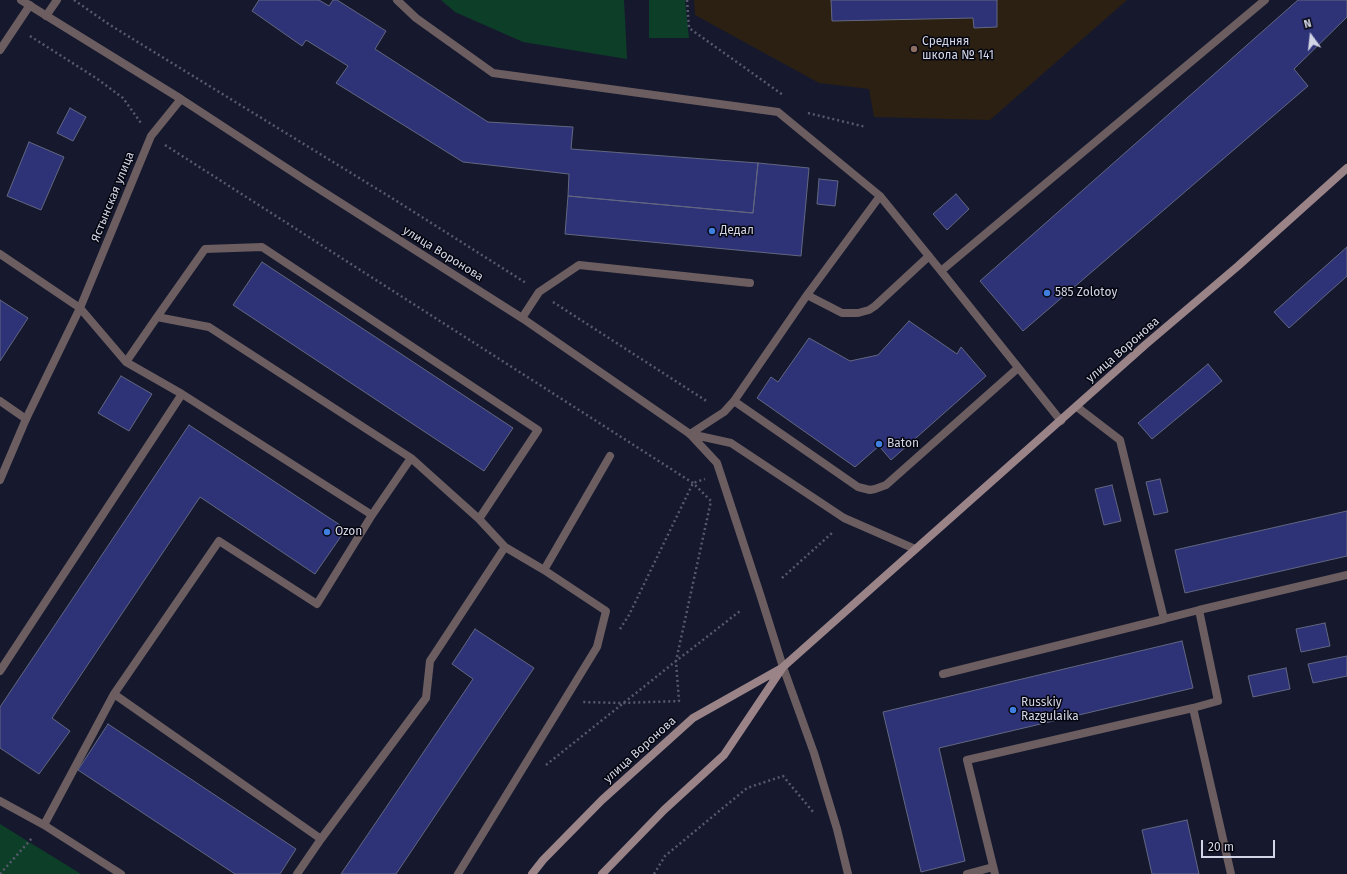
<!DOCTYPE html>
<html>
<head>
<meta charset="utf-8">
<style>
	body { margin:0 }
	#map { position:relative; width:1347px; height:874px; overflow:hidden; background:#16192e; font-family:"Fira Sans",sans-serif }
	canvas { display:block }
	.north { position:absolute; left:1291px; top:16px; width:40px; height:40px; -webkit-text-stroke:3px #04050e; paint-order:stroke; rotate:345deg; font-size:11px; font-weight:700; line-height:16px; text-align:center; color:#d2d5e5 }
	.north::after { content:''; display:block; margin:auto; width:14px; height:18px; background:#d2d5e5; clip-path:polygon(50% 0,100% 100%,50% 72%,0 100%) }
	.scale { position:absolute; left:1201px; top:840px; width:74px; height:18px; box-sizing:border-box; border:2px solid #d2d5e5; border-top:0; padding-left:5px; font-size:12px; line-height:14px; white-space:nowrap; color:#d2d5e5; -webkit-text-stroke:3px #04050e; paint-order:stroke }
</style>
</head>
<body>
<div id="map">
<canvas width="1347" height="874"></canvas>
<div class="north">N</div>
<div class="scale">20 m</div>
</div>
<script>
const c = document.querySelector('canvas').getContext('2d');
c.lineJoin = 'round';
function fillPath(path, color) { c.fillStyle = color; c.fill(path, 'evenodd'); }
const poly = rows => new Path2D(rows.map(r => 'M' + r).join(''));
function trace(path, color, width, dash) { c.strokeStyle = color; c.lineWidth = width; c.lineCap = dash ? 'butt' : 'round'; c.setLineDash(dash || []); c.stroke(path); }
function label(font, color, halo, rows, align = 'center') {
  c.font = font + ' "Fira Sans",sans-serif'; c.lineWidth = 3; c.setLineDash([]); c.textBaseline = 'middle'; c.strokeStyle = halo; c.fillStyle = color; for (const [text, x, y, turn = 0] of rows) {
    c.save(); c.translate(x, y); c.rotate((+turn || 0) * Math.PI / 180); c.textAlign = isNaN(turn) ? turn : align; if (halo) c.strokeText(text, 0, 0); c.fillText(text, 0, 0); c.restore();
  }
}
const education = poly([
	[694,0,1127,0,990,120,874,117,869,89,819,83,695,15]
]);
const green = poly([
	[441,0,624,0,627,59,523,42,455,12],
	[649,0,685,0,689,38,649,38],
	[0,824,29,842,81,874,0,874]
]);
const building = poly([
	[259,0,319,0,329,6,333,0,337,0,386,31,375,49,488,122,573,127,571,149,758,163,753,213,568,196,569,174,463,162,336,83,348,66,306,40,302,46,252,11,259,0],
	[831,0,997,0,997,27,974,28,973,18,832,21,831,0],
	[1298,0,1347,0,1347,17,1294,69,1308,86,1023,331,980,281,1298,0],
	[70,108,86,117,73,141,57,133,70,108],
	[29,142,64,157,41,210,7,196,29,142],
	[758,163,809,168,801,256,565,234,568,196,753,213,758,163],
	[819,179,838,181,835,206,817,204,819,179],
	[956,194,969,209,947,230,933,214,956,194],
	[1347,247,1347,276,1289,328,1274,312,1347,247],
	[262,262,513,428,484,471,233,305,262,262],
	[0,300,28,318,0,361,0,300],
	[909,321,957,354,961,347,986,376,891,460,879,446,855,467,757,398,771,377,778,382,809,338,850,361,878,355,909,321],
	[1208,364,1222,381,1152,439,1138,423,1208,364],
	[121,376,152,394,129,431,98,413,121,376],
	[189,425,346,529,315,574,200,497,52,718,70,731,39,774,0,748,0,707,189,425],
	[1160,479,1168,512,1154,515,1146,482,1160,479],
	[1112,485,1121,521,1104,525,1095,489,1112,485],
	[1347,511,1347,556,1185,593,1175,550,1347,511],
	[1325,623,1330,646,1301,652,1296,629,1325,623],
	[475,629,534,668,396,874,341,874,473,679,452,664,475,629],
	[1182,641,1193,688,939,748,965,861,921,872,883,712,1182,641],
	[1347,656,1347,676,1313,683,1308,664,1347,656],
	[1286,668,1290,689,1253,697,1248,676,1286,668],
	[108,724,296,849,280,874,235,874,78,770,108,724],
	[1187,820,1199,874,1152,874,1142,830,1187,820]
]);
const path = poly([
	[74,0,110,25,395,200,526,283],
	[687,0,689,28,783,95],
	[30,36,96,78,123,98,141,123],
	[808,113,866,127],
	[165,145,693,483,711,501,676,661,679,701,622,703,582,702],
	[553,302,708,402],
	[782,578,832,533],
	[620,629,629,615,693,483,705,479],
	[546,765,676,661,740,611],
	[0,874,33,837],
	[654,874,665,856,747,788,783,776,814,813]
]);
const lane = poly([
	[397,0,416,18,493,73,778,112,880,196,941,271,1061,421],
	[46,16,57,0],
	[0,50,30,5],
	[0,254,80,308,126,362,182,394,372,515,317,604,219,541,114,694,44,825],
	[941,271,1265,0],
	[807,295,842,313,858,313,869,310,875,306,929,256],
	[157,317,205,249,262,247,538,430,479,519],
	[522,318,539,292,579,265,750,283],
	[126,362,157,317,209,327,411,458,479,519,505,547,544,570,606,611,597,647,458,874],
	[0,401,26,419],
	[734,401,858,487,870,490,875,489,886,485,1018,368],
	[1077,407,1120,440,1164,619,1199,610],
	[690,434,724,412,734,401,807,295,880,196],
	[372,515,411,458],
	[544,570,610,456],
	[0,671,182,394],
	[943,674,1164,619],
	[114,694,321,839],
	[1193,708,1231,874],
	[0,801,44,825,121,874],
	[297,874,321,839,426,698,430,661,505,547],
	[967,874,993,867],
	[995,874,967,760,1193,708,1218,701,1199,610,1347,575]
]);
const street = poly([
	[21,0,181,99,308,182,522,318,690,434,717,463,760,594,783,667,814,753,837,829,848,874],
	[690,434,731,443,844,518,915,549],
	[0,480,26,419,80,308,151,136,181,99]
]);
const secondary = poly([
	[532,874,543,860,602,800,693,718,780,669],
	[602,874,664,810,724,755,783,667,1145,345,1238,266,1347,168]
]);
const markers = [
	[914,49,4,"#8d6e63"],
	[712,231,4,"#3f7fe0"],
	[1047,293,4,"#3f7fe0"],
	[879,444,4,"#3f7fe0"],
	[327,532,4,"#3f7fe0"],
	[1013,710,4,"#3f7fe0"]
];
const poiNames = [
	["Средняя",922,42],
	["школа № 141",922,56],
	["Дедал",720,231],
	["585 Zolotoy",1055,293],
	["Baton",887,444],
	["Ozon",335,532],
	["Russkiy",1021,703],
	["Razgulaika",1021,717]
];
const streetNames = [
	["Ястынская улица",113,197,-68],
	["улица Воронова",443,254,32],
	["улица Воронова",1123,350,-41],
	["улица Воронова",640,750,-42]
];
fillPath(education, '#2b2012');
fillPath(green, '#0d3f28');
fillPath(building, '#2e3277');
trace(building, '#626781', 1);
trace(path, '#575a6d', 2.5, [2, 3]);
trace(lane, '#6c5e60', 8);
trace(street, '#6c5e60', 8);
trace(secondary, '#9b8488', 8);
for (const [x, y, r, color] of markers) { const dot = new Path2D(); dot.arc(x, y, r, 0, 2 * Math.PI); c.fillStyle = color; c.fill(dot); trace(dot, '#04050e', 1.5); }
label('12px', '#d2d5e5', '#04050e', poiNames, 'left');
label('12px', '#d2d5e5', '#04050e', streetNames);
</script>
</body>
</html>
